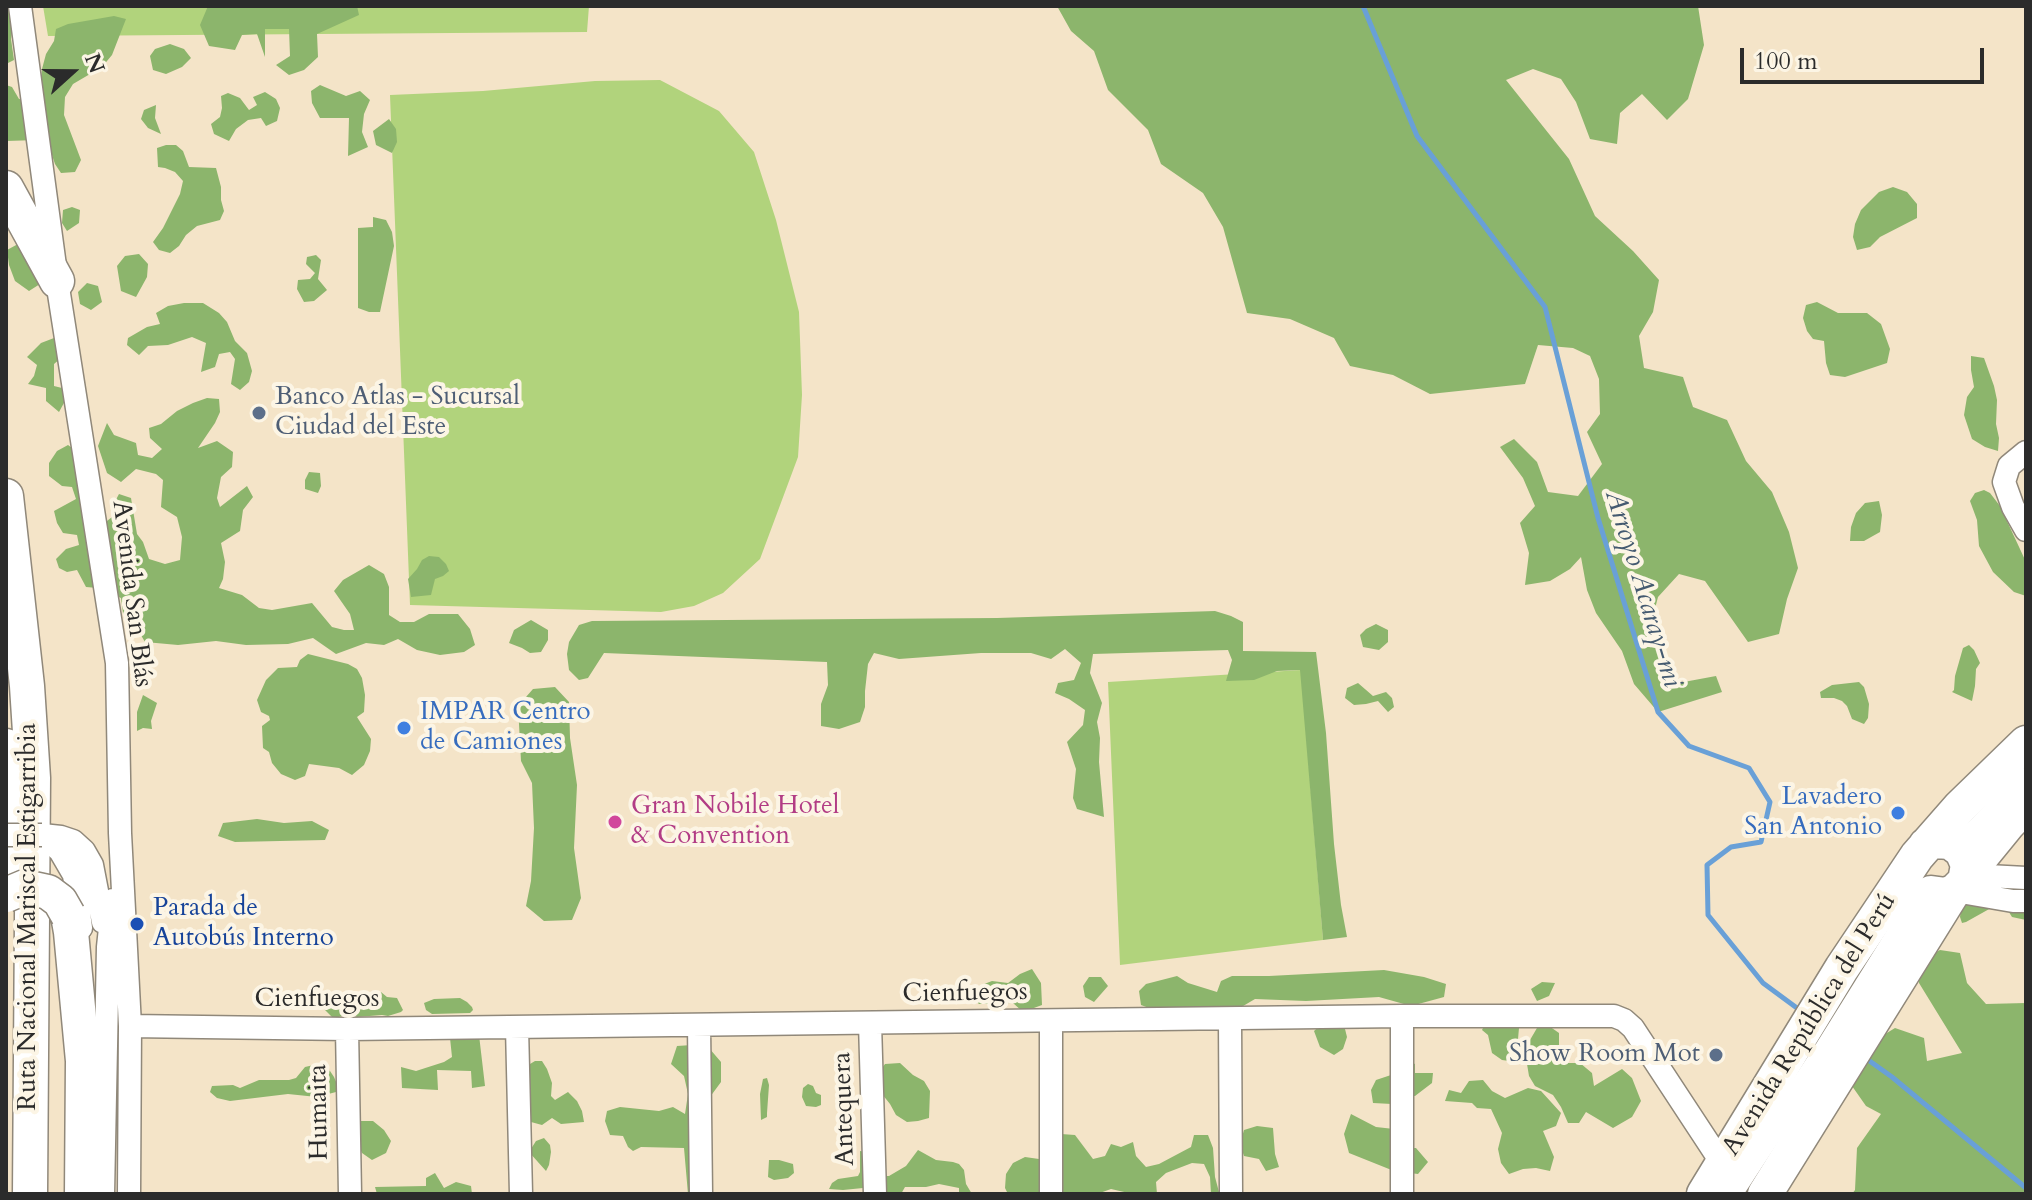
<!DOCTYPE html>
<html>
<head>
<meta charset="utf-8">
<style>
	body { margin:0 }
	#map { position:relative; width:2032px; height:1200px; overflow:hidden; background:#f4e4c8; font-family:Cardo,serif }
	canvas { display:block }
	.frame { position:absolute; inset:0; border:8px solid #2b2b2b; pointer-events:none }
	.north { position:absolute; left:32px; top:32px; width:80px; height:80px; -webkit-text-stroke:6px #fcf5e5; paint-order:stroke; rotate:69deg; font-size:22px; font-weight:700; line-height:32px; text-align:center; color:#2b2b2b }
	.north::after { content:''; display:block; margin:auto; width:28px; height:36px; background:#2b2b2b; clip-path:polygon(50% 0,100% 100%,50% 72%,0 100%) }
	.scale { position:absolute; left:1740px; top:48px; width:244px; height:36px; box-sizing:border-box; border:4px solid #2b2b2b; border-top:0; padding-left:10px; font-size:24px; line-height:28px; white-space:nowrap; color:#2b2b2b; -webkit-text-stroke:6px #fcf5e5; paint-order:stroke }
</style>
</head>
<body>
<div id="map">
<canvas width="2032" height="1200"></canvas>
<div class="frame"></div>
<div class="north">N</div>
<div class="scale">100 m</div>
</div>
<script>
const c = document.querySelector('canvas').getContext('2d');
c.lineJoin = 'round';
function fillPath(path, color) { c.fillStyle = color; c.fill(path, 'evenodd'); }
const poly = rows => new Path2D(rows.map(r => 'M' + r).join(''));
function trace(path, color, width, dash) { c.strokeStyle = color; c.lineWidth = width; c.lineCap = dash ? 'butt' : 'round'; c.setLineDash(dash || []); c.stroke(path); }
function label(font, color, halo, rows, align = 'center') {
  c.font = font + ' Cardo,serif'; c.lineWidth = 8; c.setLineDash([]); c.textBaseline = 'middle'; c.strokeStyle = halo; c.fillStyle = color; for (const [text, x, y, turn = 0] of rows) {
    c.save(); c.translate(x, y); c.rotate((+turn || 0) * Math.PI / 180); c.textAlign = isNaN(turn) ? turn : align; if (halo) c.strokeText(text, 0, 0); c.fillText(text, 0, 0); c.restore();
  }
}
const green = poly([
	[43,6,589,6,587,32,48,36],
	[660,80,719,111,754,152,776,220,799,312,802,395,798,457,760,559,723,593,694,606,661,612,410,605,390,95,483,91,595,81],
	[1301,670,1323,940,1120,965,1108,682]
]);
const forest = poly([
	[6,6,15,6,11,39,14,60,6,64],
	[208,6,357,6,359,15,317,34,318,57,304,70,289,75,276,65,290,56,289,29,265,29,265,57,257,34,242,35,235,50,209,46,200,25],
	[1057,6,1698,6,1704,45,1688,99,1667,120,1642,94,1620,113,1617,144,1590,139,1576,102,1561,79,1533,69,1506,80,1569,159,1595,216,1633,251,1659,280,1653,312,1639,336,1644,368,1683,377,1693,407,1727,420,1746,461,1772,492,1789,532,1798,568,1787,599,1779,634,1748,642,1705,581,1679,574,1658,597,1649,632,1673,684,1716,676,1722,692,1658,712,1634,684,1622,651,1596,613,1587,590,1581,557,1570,569,1550,581,1525,585,1529,553,1520,523,1535,506,1523,478,1500,447,1514,439,1537,462,1548,492,1578,496,1602,464,1587,432,1600,414,1599,379,1590,356,1573,348,1538,345,1525,384,1430,394,1393,375,1350,366,1334,338,1290,319,1247,313,1223,227,1203,193,1161,164,1148,130,1108,90,1094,51,1071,31],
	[114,16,126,19,112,55,102,67,73,84,65,97,64,115,81,160,75,172,61,173,55,164,50,149,49,137,38,140,6,141,6,85,12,87,19,99,39,101,42,69,46,54,54,41,56,29,68,24],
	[170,44,184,49,191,58,182,67,166,74,153,70,150,56,155,49],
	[320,85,346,96,360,91,370,100,364,114,362,132,368,147,348,156,349,118,320,118,312,103,311,91],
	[265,92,276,99,280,108,277,121,266,126,261,118,248,120,236,129,229,141,214,134,211,124,220,117,222,108,221,96,228,93,240,98,249,110,257,105,253,97],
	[156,105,155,118,161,134,148,128,141,119,144,110],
	[389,119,396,129,397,142,392,153,376,145,373,131],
	[166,145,176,145,183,151,189,167,216,168,221,187,221,200,224,211,220,220,197,226,186,235,179,246,170,253,159,250,153,242,163,228,180,194,183,181,175,172,165,168,158,167,157,148],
	[1893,187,1907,192,1917,204,1917,218,1880,237,1870,247,1857,250,1853,237,1855,224,1861,210,1879,192],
	[72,207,80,210,79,223,67,231,62,223,63,210],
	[373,217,386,220,392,232,394,246,380,312,369,312,358,308,358,228,373,227],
	[18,244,40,284,29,291,15,281,9,265,7,250],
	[139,254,148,264,147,277,136,297,121,291,117,266,125,256],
	[316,255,321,260,318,279,327,290,314,301,304,302,297,289,298,280,310,279,315,273,306,264,307,257],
	[87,283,98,286,102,302,91,310,80,304,78,292],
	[1817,302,1838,313,1867,313,1881,324,1890,349,1887,363,1845,377,1830,375,1826,363,1824,341,1813,339,1807,331,1803,318,1806,305],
	[184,303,203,303,219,313,227,322,235,341,247,353,252,371,249,382,240,390,231,384,235,359,230,352,219,354,215,367,201,372,206,343,192,337,168,345,148,346,139,355,127,345,128,338,147,327,160,324,156,313,168,306],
	[54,338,61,358,54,364,54,386,66,389,65,401,59,412,46,401,46,388,28,384,34,376,37,365,27,357,41,343],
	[1971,356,1984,358,1994,386,1997,400,1996,424,1999,438,1998,451,1985,447,1972,439,1964,415,1967,397,1974,387,1971,370],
	[207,398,219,399,220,412,215,423,198,448,217,441,233,452,232,467,221,477,217,498,220,507,247,486,253,497,243,510,240,531,221,543,225,562,223,579,219,588,242,595,259,608,272,610,312,603,332,627,344,630,354,630,350,614,334,591,343,580,369,565,384,574,389,587,389,615,400,622,414,622,429,614,458,614,470,629,475,645,464,652,440,655,417,650,398,639,384,645,366,643,336,654,313,638,288,644,246,645,216,641,178,645,145,642,135,625,123,613,121,598,98,588,86,587,77,570,67,572,59,568,56,559,66,549,79,545,77,535,63,533,57,523,54,511,76,499,72,487,62,486,49,476,49,463,57,451,68,445,75,450,102,525,112,517,112,507,119,494,131,498,137,534,143,542,149,559,165,564,180,560,182,537,177,517,161,507,163,480,156,474,136,469,121,482,107,473,98,446,107,423,114,435,136,443,138,455,152,458,162,449,150,438,149,428,161,424,177,411,193,403],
	[309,472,320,473,321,486,318,493,305,489,305,480],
	[1984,490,1990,493,2000,506,2026,562,2026,596,2014,592,1993,572,1979,546,1977,520,1970,501,1975,493],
	[1879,501,1882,515,1880,532,1864,541,1850,541,1851,527,1856,513,1865,503],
	[429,556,439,557,446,564,449,571,443,576,435,579,431,595,411,597,408,579,417,569,422,560],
	[1215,611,1231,616,1243,622,1243,651,1316,652,1326,733,1334,844,1341,905,1347,937,1323,940,1300,670,1277,671,1254,680,1226,681,1232,660,1228,650,1093,654,1090,673,1102,703,1097,722,1100,738,1099,762,1104,817,1077,809,1073,798,1076,769,1067,742,1083,725,1085,710,1069,699,1055,693,1058,683,1074,680,1081,663,1065,649,1051,659,1031,653,981,653,899,659,874,653,868,664,865,691,865,707,860,722,839,729,821,726,821,704,828,685,827,662,604,653,588,678,579,680,569,670,567,654,569,642,579,625,592,621,997,618],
	[531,620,548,630,548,640,541,652,530,653,522,648,509,643,514,630],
	[1376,624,1388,630,1388,642,1379,650,1363,647,1360,635,1366,629],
	[1969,645,1974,650,1980,663,1976,669,1975,686,1972,701,1952,692,1954,690,1955,676,1963,648],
	[308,654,348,664,357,669,362,678,365,695,364,712,357,717,371,739,370,751,364,765,352,775,339,768,309,764,305,776,295,780,281,774,272,763,269,752,263,748,262,726,270,720,269,716,261,712,257,700,266,680,278,668,297,667,300,660],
	[1859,682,1864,687,1869,704,1868,718,1864,724,1852,719,1847,706,1842,701,1834,698,1821,698,1820,692,1832,685],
	[1358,683,1373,696,1386,692,1392,698,1394,707,1388,712,1378,701,1366,704,1354,705,1345,698,1347,688],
	[555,687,569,702,570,738,577,785,574,848,581,898,572,920,544,921,526,906,531,881,534,828,532,783,521,761,518,706,533,689],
	[143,695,157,703,151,721,152,729,143,728,137,731,137,712],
	[257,819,284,823,312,821,329,830,325,840,235,842,218,836,223,823],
	[2026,877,2026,920,2012,917,2007,909,1991,908,1966,922,1962,923,1960,917,1961,909,1984,892],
	[1940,950,1960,953,1967,983,1986,1004,2026,1003,2026,1194,1852,1194,1855,1190,1857,1148,1881,1114,1866,1106,1852,1086,1859,1050,1895,1028,1924,1038,1927,1061,1962,1053,1919,983,1919,961],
	[1032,969,1041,983,1042,1005,1023,1012,1013,1003,979,1004,970,995,974,988,992,981,1008,983,1020,974],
	[1384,970,1424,977,1446,984,1444,997,1411,1006,1379,997,1306,1001,1255,999,1238,1009,1196,1007,1157,1011,1141,1005,1139,991,1146,984,1177,976,1188,983,1217,992,1221,981,1232,976,1269,976],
	[1089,977,1101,977,1108,986,1094,1002,1085,997,1083,986],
	[1542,982,1555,983,1549,996,1537,1001,1531,989],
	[374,992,381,992,387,997,397,998,403,1010,401,1012,388,1016,382,1015,357,1017,349,1014,339,1017,332,1017,324,1009,330,1000,340,997,352,1001,364,994],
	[460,998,467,1002,472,1007,473,1010,470,1013,432,1014,426,1010,424,1003,434,999],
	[1325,1021,1344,1025,1347,1037,1343,1049,1334,1055,1320,1047,1314,1031],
	[1486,1022,1509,1024,1519,1028,1518,1039,1512,1044,1517,1048,1516,1062,1502,1060,1492,1053,1488,1035,1482,1030],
	[1549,1026,1559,1033,1559,1063,1580,1063,1592,1073,1594,1086,1622,1069,1632,1078,1641,1101,1632,1117,1613,1128,1586,1112,1579,1123,1568,1123,1561,1107,1553,1095,1535,1086,1529,1076,1527,1064,1530,1040,1537,1028],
	[479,1035,485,1086,472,1088,471,1071,437,1070,438,1090,402,1088,401,1067,416,1071,444,1062,452,1057,450,1038],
	[692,1045,709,1048,721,1062,721,1082,710,1097,696,1136,689,1144,698,1194,688,1194,684,1148,641,1147,633,1151,628,1147,623,1136,610,1135,605,1121,607,1111,620,1107,659,1111,673,1107,685,1114,688,1094,684,1076,671,1064,677,1046],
	[535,1061,542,1061,547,1069,552,1083,551,1096,555,1100,568,1092,577,1101,582,1111,584,1122,561,1124,552,1118,542,1125,531,1122,526,1104,525,1067],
	[1408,1061,1415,1064,1415,1073,1433,1073,1432,1083,1415,1096,1399,1096,1392,1104,1373,1103,1371,1090,1376,1080,1397,1073],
	[900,1063,913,1075,924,1081,930,1091,929,1118,918,1121,907,1122,896,1115,890,1104,882,1094,880,1071,885,1064],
	[318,1064,330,1071,334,1077,337,1084,336,1092,317,1097,288,1094,230,1101,217,1098,210,1092,212,1086,233,1085,240,1088,259,1080,289,1080,296,1078,305,1067],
	[767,1078,769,1085,767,1113,767,1117,761,1120,760,1094,763,1079],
	[1483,1080,1492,1091,1505,1098,1528,1088,1541,1091,1561,1113,1556,1126,1543,1131,1554,1157,1550,1171,1536,1168,1523,1169,1509,1174,1501,1163,1498,1149,1502,1133,1491,1109,1477,1108,1472,1103,1445,1101,1449,1090,1461,1093,1469,1081],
	[808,1084,813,1086,816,1093,821,1095,821,1105,816,1107,806,1106,802,1097,803,1088],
	[358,1112,361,1121,373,1121,384,1130,391,1141,386,1153,372,1160,362,1153,355,1138],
	[1351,1114,1376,1127,1394,1129,1400,1148,1416,1148,1428,1162,1418,1174,1394,1171,1349,1153,1344,1134],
	[1257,1126,1273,1128,1275,1154,1279,1167,1266,1171,1259,1159,1244,1156,1240,1144,1244,1130],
	[1061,1134,1075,1135,1093,1159,1105,1156,1111,1144,1121,1147,1133,1142,1136,1156,1146,1167,1159,1164,1191,1147,1194,1135,1208,1135,1213,1148,1215,1177,1219,1192,1218,1194,1211,1194,1210,1177,1204,1164,1192,1163,1166,1173,1156,1182,1157,1194,1133,1194,1111,1189,1097,1194,1008,1194,1005,1188,1006,1174,1013,1163,1025,1157,1039,1159,1041,1173],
	[544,1138,550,1145,551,1152,549,1165,546,1171,529,1152,536,1141],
	[918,1150,936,1160,953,1162,959,1164,964,1170,966,1184,972,1194,959,1194,959,1188,939,1184,926,1187,905,1187,901,1194,871,1194,863,1188,843,1190,829,1189,832,1183,838,1179,858,1176,860,1172,860,1151,866,1152,882,1176,889,1176,906,1166],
	[769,1160,779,1160,793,1164,794,1173,788,1178,774,1180,768,1177],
	[435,1173,444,1188,456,1182,471,1186,472,1194,377,1194,375,1187,426,1186,426,1178]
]);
const stream = poly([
	[1363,6,1417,136,1545,307,1598,518,1658,712,1689,746,1749,768,1770,802,1761,842,1731,847,1707,865,1708,915,1763,983,1801,1011],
	[1864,1057,1892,1077,2026,1188]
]);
const minor = poly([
	[20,6,57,281,117,663,120,833,130,1026,129,1194],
	[2026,452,2009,466,2004,482,2013,507,2026,530],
	[42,835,60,851,74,875,81,928],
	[42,835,61,837,73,841,84,851,92,865,103,922],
	[1959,848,2026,779],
	[1968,875,2026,878],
	[1955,891,2013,901,2026,901],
	[1230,1019,1231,1194],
	[1051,1021,1051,1194],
	[870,1023,875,1194],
	[699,1025,701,1194],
	[130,1026,347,1029,1402,1016,1614,1016,1624,1020,1633,1028,1723,1165],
	[517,1027,521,1194],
	[347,1029,350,1194],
	[103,1194,108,947,113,900],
	[1402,1194,1402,1016],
	[1731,1194,1824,1052,1925,890]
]);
const highway = poly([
	[6,188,57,281],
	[6,496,27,686,33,778,30,1194],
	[6,746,11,870],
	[1926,845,1935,841,1950,842,1962,851,1968,865,1965,881,1955,891,1946,895,1931,893],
	[1968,873,2008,824,2026,805],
	[68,915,71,932,83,1061,82,1194],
	[1704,1194,1842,968,1917,856,1960,807,2026,743],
	[1765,1194,1953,892]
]);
const minorBridge = poly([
	[6,835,42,835]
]);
const highwayBridge = poly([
	[6,895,25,887,48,892,60,901,68,915]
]);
const markers = [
	[259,413,8,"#5c6f8a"],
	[404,728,8,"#3f7fe0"],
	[1898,813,8,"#3f7fe0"],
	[615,822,8,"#d1479c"],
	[137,924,8,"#1a4fb4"],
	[1716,1055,8,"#5c6f8a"]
];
const serviceNames = [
	["Banco Atlas - Sucursal",275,398],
	["Ciudad del Este",275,428],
	["Show Room Mot",1700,1055,"right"]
];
const streetNames = [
	["Avenida San Blás",131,594,83],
	["Ruta Nacional Mariscal Estigarribia",29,917,-90],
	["Cienfuegos",965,994,-1],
	["Cienfuegos",317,1000],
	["Avenida República del Perú",1810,1025,-58],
	["Antequera",845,1109,-92],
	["Humaita",320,1112,-91]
];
const shopNames = [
	["IMPAR Centro",420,713],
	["de Camiones",420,743],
	["Lavadero",1882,798,"right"],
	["San Antonio",1882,828,"right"]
];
const hotelNames = [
	["Gran Nobile Hotel",631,807],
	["& Convention",631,837]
];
const transitNames = [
	["Parada de",153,909],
	["Autobús Interno",153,939]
];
const waterNames = [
	["Arroyo Acaray-mi",1642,589,73]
];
fillPath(green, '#b1d37c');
fillPath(forest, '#8cb56c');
trace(stream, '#69a0d7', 5);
trace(minor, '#90887a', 25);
trace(highway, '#90887a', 37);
trace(minor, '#fff', 22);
trace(highway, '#fff', 34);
trace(minorBridge, '#90887a', 25, []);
trace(highwayBridge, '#90887a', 37, []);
trace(minorBridge, '#fff', 22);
trace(highwayBridge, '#fff', 34);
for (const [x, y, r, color] of markers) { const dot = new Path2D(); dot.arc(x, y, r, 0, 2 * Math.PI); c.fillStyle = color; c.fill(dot); trace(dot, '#fcf5e5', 3); }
label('26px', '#4e5e75', '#fcf5e5', serviceNames, 'left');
label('26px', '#2b2b2b', '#fcf5e5', streetNames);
label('26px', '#366cbe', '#fcf5e5', shopNames, 'left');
label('26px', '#b23c85', '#fcf5e5', hotelNames, 'left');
label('26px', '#164399', '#fcf5e5', transitNames, 'left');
label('italic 28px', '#445a70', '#fcf5e5', waterNames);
</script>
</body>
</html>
